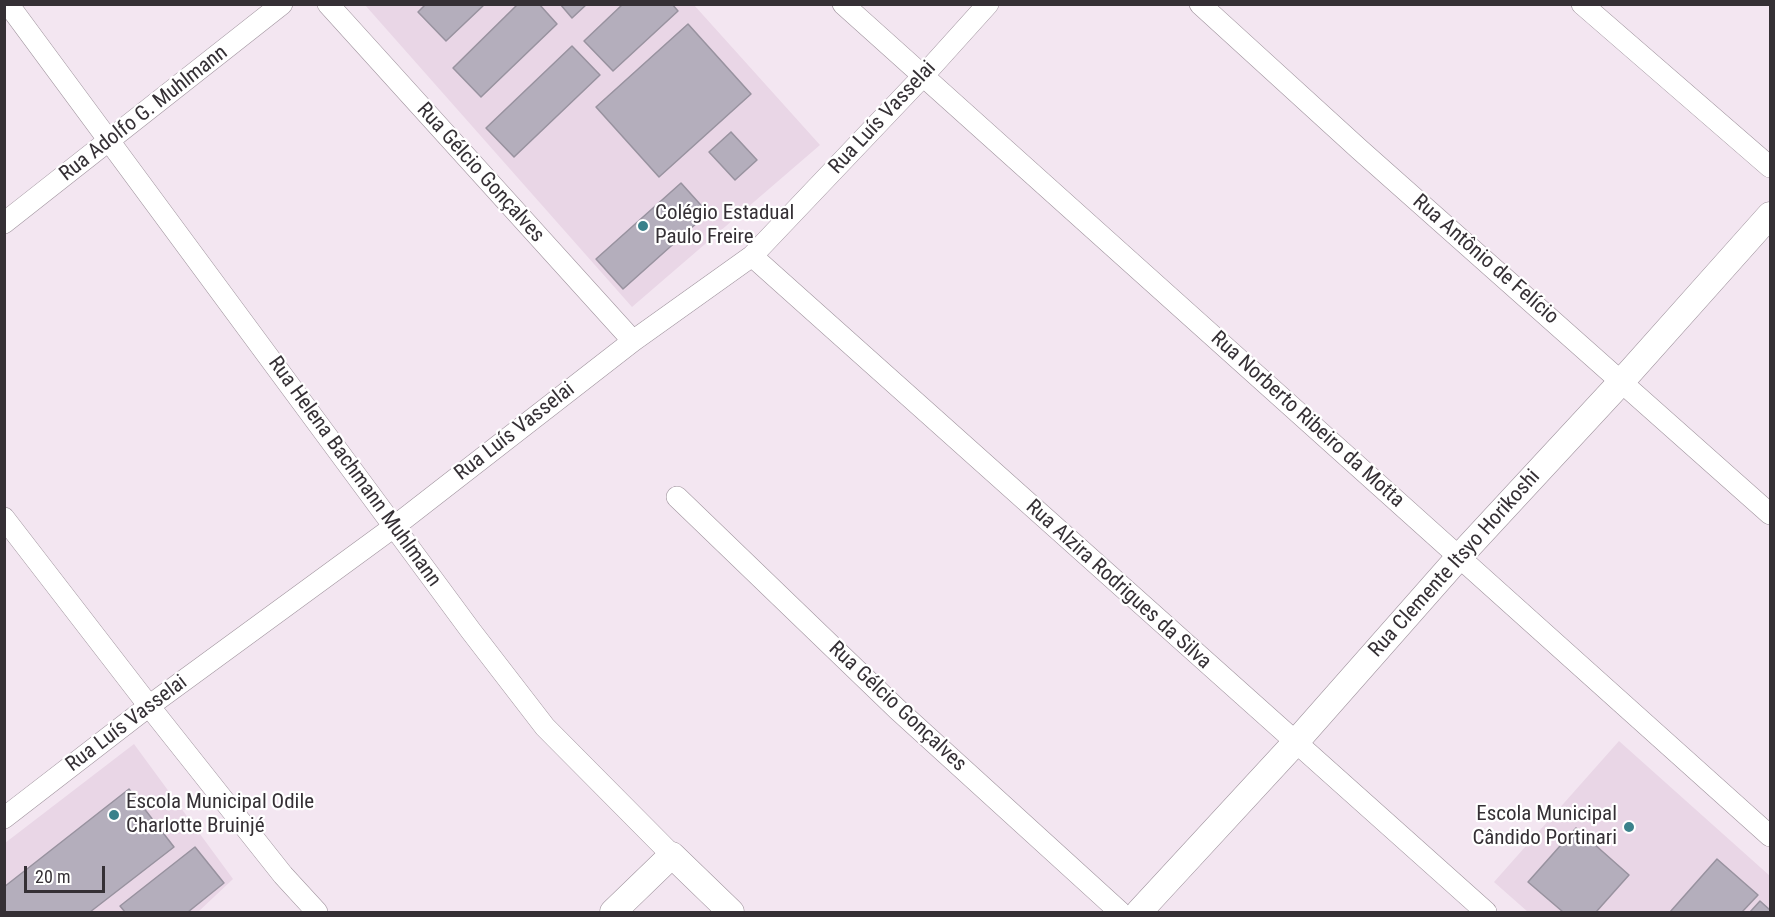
<!DOCTYPE html>
<html>
<head>
<meta charset="utf-8">
<style>
	body { margin:0 }
	#map { position:relative; width:1775px; height:917px; overflow:hidden; background:#f3e6f1; font-family:"Roboto Condensed",sans-serif }
	canvas { display:block }
	.frame { position:absolute; inset:0; border:6px solid #353035; pointer-events:none }
	.scale { position:absolute; left:24px; top:866px; width:81px; height:27px; box-sizing:border-box; border:3px solid #353035; border-top:0; padding-left:8px; font-size:18px; line-height:21px; white-space:nowrap; color:#353035; -webkit-text-stroke:4px #fff; paint-order:stroke }
</style>
</head>
<body>
<div id="map">
<canvas width="1775" height="917"></canvas>
<div class="frame"></div>
<div class="scale">20 m</div>
</div>
<script>
const c = document.querySelector('canvas').getContext('2d');
c.lineJoin = 'round';
function fillPath(path, color) { c.fillStyle = color; c.fill(path, 'evenodd'); }
const poly = rows => new Path2D(rows.map(r => 'M' + r).join(''));
function trace(path, color, width, dash) { c.strokeStyle = color; c.lineWidth = width; c.lineCap = dash ? 'butt' : 'round'; c.setLineDash(dash || []); c.stroke(path); }
function label(font, color, halo, rows, align = 'center') {
  c.font = font + ' "Roboto Condensed",sans-serif'; c.lineWidth = 4.5; c.setLineDash([]); c.textBaseline = 'middle'; c.strokeStyle = halo; c.fillStyle = color; for (const [text, x, y, turn = 0] of rows) {
    c.save(); c.translate(x, y); c.rotate((+turn || 0) * Math.PI / 180); c.textAlign = isNaN(turn) ? turn : align; if (halo) c.strokeText(text, 0, 0); c.fillText(text, 0, 0); c.restore();
  }
}
const built = poly([
	[365,5,694,5,820,145,632,307],
	[1619,741,1770,876,1770,912,1528,912,1494,882],
	[134,744,233,879,198,912,5,912,5,843]
]);
const building = poly([
	[426,4,485,4,446,41,418,12,426,4],
	[518,4,539,4,557,24,481,97,453,68,518,4],
	[560,4,587,4,572,18,560,4],
	[623,4,672,4,678,11,613,71,584,41,623,4],
	[688,24,751,94,659,177,596,107,688,24],
	[572,46,600,75,514,157,486,128,572,46],
	[731,132,757,160,735,180,709,152,731,132],
	[681,183,708,213,623,289,596,259,681,183],
	[129,789,174,847,90,912,4,912,4,887,129,789],
	[1576,828,1629,875,1596,912,1563,912,1528,882,1576,828],
	[195,847,224,883,188,912,125,912,120,906,195,847],
	[1717,859,1758,895,1742,912,1670,912,1717,859],
	[1760,901,1770,910,1770,912,1750,912,1760,901]
]);
const minor = poly([
	[8,4,471,631,545,727,672,855],
	[328,4,633,341],
	[843,4,1770,836],
	[1200,4,1359,149,1770,514],
	[1582,4,1770,167],
	[4,223,282,4],
	[752,256,1486,912],
	[677,497,897,709,1120,912],
	[4,518,149,706,283,875,317,912],
	[4,818,149,706,395,526,633,341,752,256,924,75,988,4]
]);
const tertiary = poly([
	[613,912,672,855,731,912],
	[1139,912,1295,743,1459,557,1622,381,1770,215]
]);
const markers = [
	[643,226,6,"#3a818b"],
	[114,815,6,"#3a818b"],
	[1629,827,6,"#3a818b"]
];
const streetNames = [
	["Rua Adolfo G. Muhlmann",144,114,-38],
	["Rua Luís Vasselai",883,118,-47],
	["Rua Gélcio Gonçalves",480,173,48],
	["Rua Antônio de Felício",1485,260,41],
	["Rua Norberto Ribeiro da Motta",1307,420,42],
	["Rua Luís Vasselai",515,432,-38],
	["Rua Helena Bachmann Muhlmann",354,472,54],
	["Rua Clemente Itsyo Horikoshi",1455,564,-48],
	["Rua Alzira Rodrigues da Silva",1118,585,42],
	["Rua Gélcio Gonçalves",897,707,43],
	["Rua Luís Vasselai",127,724,-37]
];
const poiNames = [
	["Colégio Estadual",655,214],
	["Paulo Freire",655,238],
	["Escola Municipal Odile",126,803],
	["Charlotte Bruinjé",126,827],
	["Escola Municipal",1617,815,"right"],
	["Cândido Portinari",1617,839,"right"]
];
fillPath(built, '#e9d6e6');
fillPath(building, '#b4aebc');
trace(building, '#98929f', 1.5);
trace(minor, '#a0949e', 22);
trace(tertiary, '#a0949e', 27);
trace(minor, '#fff', 21);
trace(tertiary, '#fff', 26);
for (const [x, y, r, color] of markers) { const dot = new Path2D(); dot.arc(x, y, r, 0, 2 * Math.PI); c.fillStyle = color; c.fill(dot); trace(dot, '#fff', 2); }
label('21px', '#353035', '#fff', streetNames);
label('21px', '#353035', '#fff', poiNames, 'left');
</script>
</body>
</html>
